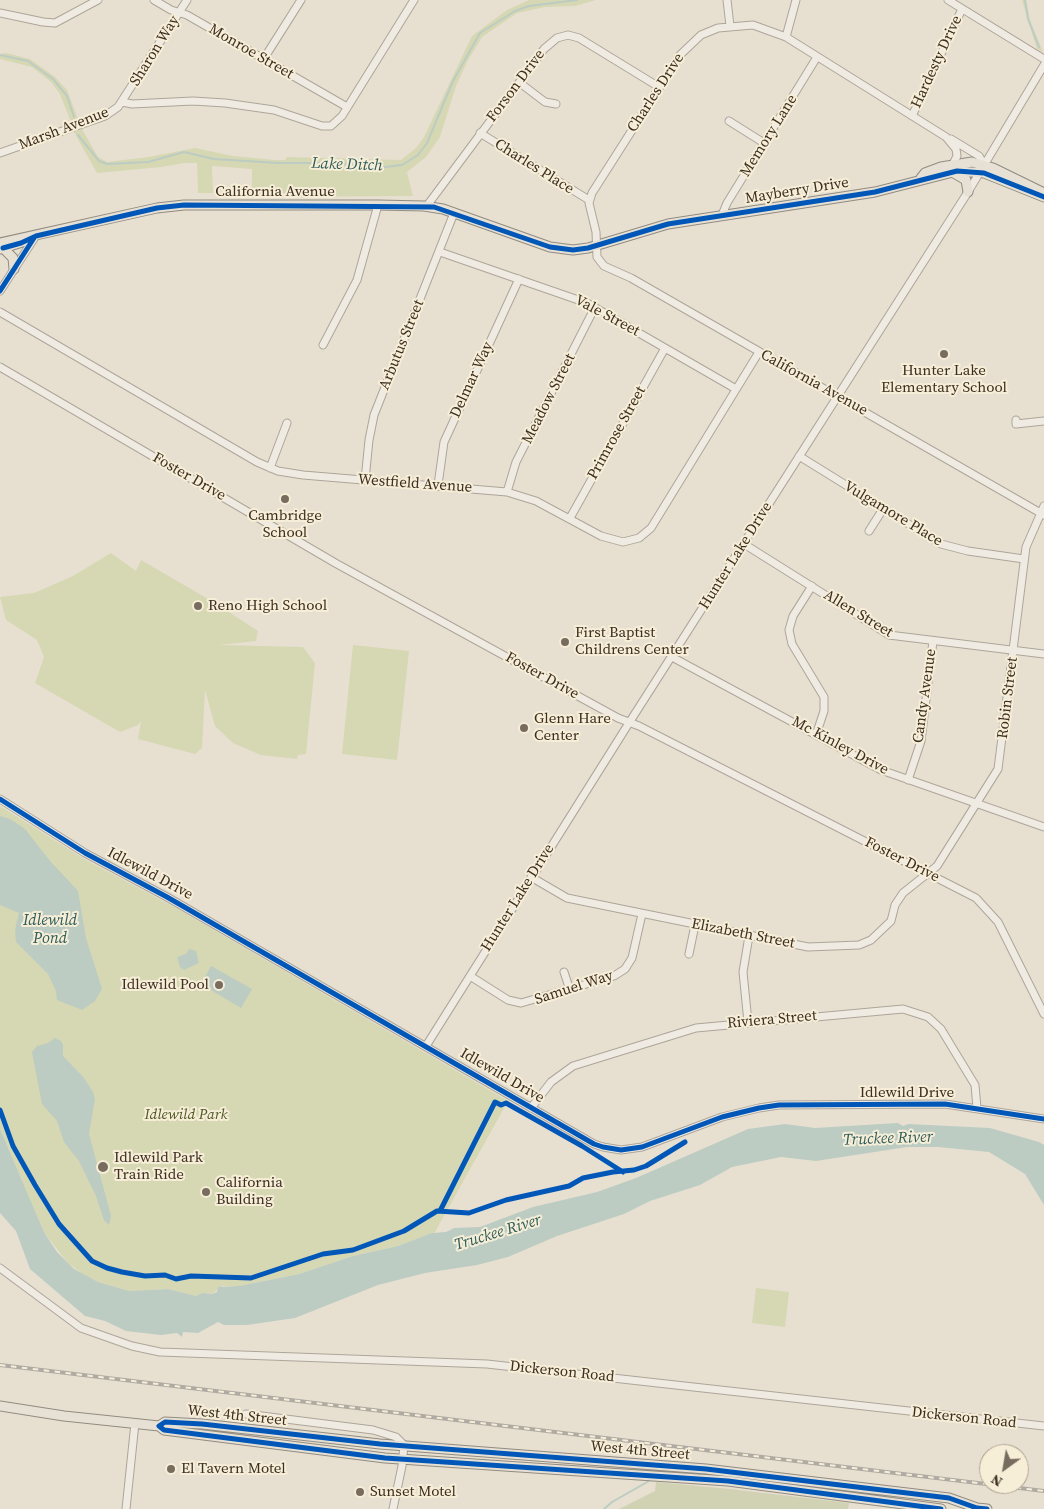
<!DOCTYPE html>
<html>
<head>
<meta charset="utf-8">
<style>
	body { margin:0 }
	#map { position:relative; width:1044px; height:1509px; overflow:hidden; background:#e7e0d1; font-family:"Source Serif 4",serif }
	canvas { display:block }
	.north { position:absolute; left:979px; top:1444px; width:50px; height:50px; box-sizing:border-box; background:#f7eed8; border:1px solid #ada18e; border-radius:50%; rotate:212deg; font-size:14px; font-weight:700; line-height:20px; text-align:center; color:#3d2e20 }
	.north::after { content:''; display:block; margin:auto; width:18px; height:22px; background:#786c5e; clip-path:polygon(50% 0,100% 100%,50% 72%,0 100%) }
</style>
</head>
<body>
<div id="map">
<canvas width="1044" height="1509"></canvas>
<div class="north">N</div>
</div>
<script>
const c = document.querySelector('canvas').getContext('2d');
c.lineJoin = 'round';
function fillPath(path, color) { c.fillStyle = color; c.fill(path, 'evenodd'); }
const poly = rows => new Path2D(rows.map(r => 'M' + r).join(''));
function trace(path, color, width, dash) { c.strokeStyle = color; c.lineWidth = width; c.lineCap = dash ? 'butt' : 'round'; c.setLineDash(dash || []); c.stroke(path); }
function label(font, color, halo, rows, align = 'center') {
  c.font = font + ' "Source Serif 4",serif'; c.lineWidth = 4; c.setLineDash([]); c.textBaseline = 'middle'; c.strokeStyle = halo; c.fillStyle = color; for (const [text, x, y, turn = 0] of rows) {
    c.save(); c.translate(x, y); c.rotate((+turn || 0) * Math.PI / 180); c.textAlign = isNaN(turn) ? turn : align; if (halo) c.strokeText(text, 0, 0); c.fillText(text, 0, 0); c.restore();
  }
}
const green = poly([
	[529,0,596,0,575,6,545,7,517,13,482,37,468,60,456,86,440,137,426,157,407,172,413,196,256,197,252,194,252,169,212,166,213,193,198,193,197,163,184,163,161,167,97,173,74,132,82,129,98,157,107,162,149,157,195,148,233,156,274,160,285,160,287,157,401,160,416,148,424,137,472,36,507,10],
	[1022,0,1026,0,1030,20,1043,52,1037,49],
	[6,53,30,59,55,77,67,90,78,119,71,122,60,94,51,82,32,67,0,59,0,54],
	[111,553,136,571,141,560,215,603,258,631,256,641,219,645,303,647,315,663,306,754,298,755,297,759,261,755,233,743,215,726,205,690,202,748,195,754,138,739,141,721,138,725,120,732,35,683,44,657,37,640,6,620,0,597,34,593,73,576],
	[353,645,409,651,397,760,342,754],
	[0,806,86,860,176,908,508,1101,435,1232,398,1246,353,1256,299,1274,239,1286,222,1286,212,1294,202,1293,196,1296,168,1289,129,1291,98,1282,82,1274,67,1262,44,1232,0,1129],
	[756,1288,789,1292,785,1327,752,1323]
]);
const cemetery = poly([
	[656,1482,730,1489,849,1503,848,1509,619,1509,655,1491]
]);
const water = poly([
	[0,816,10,819,25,829,50,861,78,891,86,938,102,989,95,1001,82,1010,57,1000,56,991,48,974,16,942,15,930,19,913,0,905],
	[189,949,196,951,199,963,184,970,180,967,177,957,186,954],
	[211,966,252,989,241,1008,201,984],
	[55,1038,61,1041,63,1045,63,1056,84,1078,93,1092,95,1099,89,1134,111,1216,109,1225,104,1220,96,1196,79,1161,64,1142,57,1121,42,1104,32,1052,37,1046,48,1043],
	[898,1123,903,1126,908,1124,990,1128,1039,1142,1044,1145,1044,1205,1025,1174,989,1152,938,1147,907,1147,816,1161,781,1157,732,1167,700,1185,650,1201,624,1214,557,1236,508,1257,477,1265,425,1273,378,1285,295,1318,247,1325,224,1325,218,1322,198,1333,183,1332,182,1337,177,1333,161,1335,126,1331,105,1321,85,1316,30,1269,16,1231,0,1213,0,1129,44,1232,57,1252,74,1269,98,1282,129,1291,168,1289,196,1296,202,1293,212,1294,217,1292,218,1287,239,1286,299,1274,353,1256,398,1246,432,1233,446,1232,454,1228,480,1227,533,1207,597,1192,636,1178,748,1129,785,1124,815,1128]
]);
const stream = poly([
	[1025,0,1028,19,1039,47],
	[0,55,28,61,53,79,67,96,74,117],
	[78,135,99,161,107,164,148,162,184,152,214,159,278,163,338,163,377,168,402,165,418,155,427,143,453,81,480,33,515,11,529,6,577,0],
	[604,1509,612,1502,649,1481]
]);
const minor = poly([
	[154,0,171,10,187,15,347,107],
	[727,0,730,26],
	[948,0,1044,59],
	[0,13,43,22,55,23,98,0],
	[786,37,796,0],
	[263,60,301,0],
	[520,83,545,102,556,104],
	[122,102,132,104,193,101,225,103,274,110,322,126,331,126,342,116,414,0],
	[912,116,962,9],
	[729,121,764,143],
	[480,133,589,200],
	[951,139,979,156,984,165],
	[0,153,105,116,118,107,187,0],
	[953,164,957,156,956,149,946,137,786,37,753,25,718,28,701,35,680,55,592,193,589,203,596,232,597,257,604,266,631,278,1044,515],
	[426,207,544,49,557,38,568,35,579,38,659,87],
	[722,215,727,203,817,57],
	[440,252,587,303,736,389],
	[0,291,35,237],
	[0,312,257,462,278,471,303,475,507,492,536,501,601,536,623,542,639,538,651,528,759,352],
	[323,345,357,280,378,205],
	[0,367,337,564,618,718,639,726,976,898,998,922,1044,1014],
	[1016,420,1016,424,1044,421],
	[799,456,941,544,968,551,1024,559],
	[270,468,287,423],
	[365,480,369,440,374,415,454,213],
	[438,485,444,442,519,279],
	[507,492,516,462,595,307],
	[570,518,665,348],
	[869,531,883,509],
	[744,544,889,635,1044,654],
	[812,586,793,616,789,630,792,644,824,697,824,711,816,735],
	[672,657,881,770,1044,827],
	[908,780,921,741,933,641],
	[0,799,85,853,167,897,594,1144,603,1147,621,1150,642,1147,722,1117,759,1108,779,1105,945,1104,1044,1119],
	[531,877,567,898,808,947,859,945,871,940,891,921,895,905,903,893,937,866,998,769,1026,547,1044,506],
	[689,954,695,925],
	[564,972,570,990],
	[470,976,508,1000,521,1003,614,976,625,969,632,958,642,914],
	[748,1022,743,972,749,936],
	[426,1046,629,723,968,192,1044,65],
	[531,1108,551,1082,573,1066,696,1028,903,1009,928,1017,941,1029,975,1085,977,1108],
	[0,1268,81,1328,132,1346,160,1352,487,1364,1044,1426],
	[246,1414,373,1430,396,1437,404,1445,402,1466,393,1509],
	[126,1509,135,1423]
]);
const major = poly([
	[954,173,966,180,968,192],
	[921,178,925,173,941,167,972,162,993,168,1044,193],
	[0,243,157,208,184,205,378,205,424,206,443,209,550,247,573,250,588,248,668,224,875,192,957,171,984,173,1044,197],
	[3,248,13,258,14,269],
	[0,249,29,240],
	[0,1406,64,1416,159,1426,165,1422,202,1424,380,1444,706,1469,949,1498,977,1508,987,1509],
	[159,1426,164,1430,385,1458,728,1481,941,1509]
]);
const rail = poly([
	[0,1365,1044,1491]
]);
const cycleway = poly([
	[3,248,21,243,36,236,157,208,184,205,434,207,550,247,573,250,588,248,668,224,875,192,957,171,984,173,1044,197],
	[0,291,34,238],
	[0,799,85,853,167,897,594,1144,603,1147,621,1150,642,1147,722,1117,759,1108,779,1105,945,1104,1044,1119],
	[0,1110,13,1146,35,1185,59,1224,92,1261,107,1268,122,1272,145,1276,165,1275,176,1279,191,1276,251,1278,323,1254,353,1250,404,1231,437,1211,469,1213,506,1200,569,1186,583,1178,613,1172,634,1170,646,1166,685,1142],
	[440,1211,495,1102,501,1105,506,1103,582,1146,623,1172],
	[941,1509,728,1481,385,1458,164,1430,159,1426,165,1422,202,1424,380,1444,706,1469,949,1498,977,1508,987,1509]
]);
const markers = [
	[944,354,5,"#786c5e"],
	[285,499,5,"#786c5e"],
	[198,606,5,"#786c5e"],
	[565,642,5,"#786c5e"],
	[524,728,5,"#786c5e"],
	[219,985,5,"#786c5e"],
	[103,1167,6,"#786c5e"],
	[206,1192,5,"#786c5e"],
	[171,1469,5,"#786c5e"],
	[360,1492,5,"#786c5e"]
];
const streetNames = [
	["Sharon Way",155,51,-58],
	["Monroe Street",251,52,30],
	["Hardesty Drive",937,62,-65],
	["Forson Drive",516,86,-53],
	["Charles Drive",656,93,-57],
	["Marsh Avenue",64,129,-21],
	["Memory Lane",769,136,-58],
	["Charles Place",534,167,32],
	["Mayberry Drive",797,191,-9],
	["California Avenue",275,192],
	["Vale Street",607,316,28],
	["Arbutus Street",402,345,-68],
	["Delmar Way",472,380,-65],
	["California Avenue",814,383,29],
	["Meadow Street",549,399,-63],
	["Primrose Street",617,433,-61],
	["Foster Drive",189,477,30],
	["Westfield Avenue",415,484,4],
	["Vulgamore Place",893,514,31],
	["Hunter Lake Drive",736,556,-58],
	["Allen Street",858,614,31],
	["Foster Drive",542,676,29],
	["Candy Avenue",925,696,-82],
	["Robin Street",1008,698,-83],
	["Mc Kinley Drive",840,746,28],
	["Foster Drive",902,860,27],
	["Idlewild Drive",150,874,28],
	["Hunter Lake Drive",518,898,-58],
	["Elizabeth Street",743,934,11],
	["Samuel Way",574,988,-18],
	["Riviera Street",772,1020,-5],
	["Idlewild Drive",502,1076,30],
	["Idlewild Drive",907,1093],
	["Dickerson Road",562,1372,6],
	["West 4th Street",237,1416,6],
	["Dickerson Road",964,1418,6],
	["West 4th Street",640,1451,5]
];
const poiNames = [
	["Hunter Lake",944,371,"center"],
	["Elementary School",944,388,"center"],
	["Cambridge",285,516,"center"],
	["School",285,533,"center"],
	["Reno High School",208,606],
	["First Baptist",575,633],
	["Childrens Center",575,650],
	["Glenn Hare",534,719],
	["Center",534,736],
	["Idlewild Pool",209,985,"right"],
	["Idlewild Park",114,1158],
	["Train Ride",114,1175],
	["California",216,1183],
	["Building",216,1200],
	["El Tavern Motel",181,1469],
	["Sunset Motel",370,1492]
];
const parkNames = [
	["Idlewild Park",186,1115]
];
const waterNames = [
	["Lake Ditch",347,165,2],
	["Idlewild",50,921],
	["Pond",50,939],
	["Truckee River",888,1139,-2],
	["Truckee River",498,1233,-17]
];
fillPath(green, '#d6d7b3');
fillPath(cemetery, '#d1d1b3');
fillPath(water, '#bcccc2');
trace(stream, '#bcccc2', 2);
trace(minor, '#ada599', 9);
trace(major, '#928b80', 11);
trace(minor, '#efebe3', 7);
trace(major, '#e6e1d4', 9);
trace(rail, '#afaaa2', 4);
trace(rail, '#f7eed8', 2, [5.5]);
trace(cycleway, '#0057b8', 5);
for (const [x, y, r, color] of markers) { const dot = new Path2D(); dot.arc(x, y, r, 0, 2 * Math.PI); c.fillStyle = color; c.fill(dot); trace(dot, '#f7eed8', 2); }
label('15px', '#3d2e20', '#f7eed8', streetNames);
label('15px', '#3d2e20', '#f7eed8', poiNames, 'left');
label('italic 15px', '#4d5a26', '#f7eed8', parkNames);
label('italic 16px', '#2f5d5a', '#f7eed8', waterNames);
</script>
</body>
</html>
